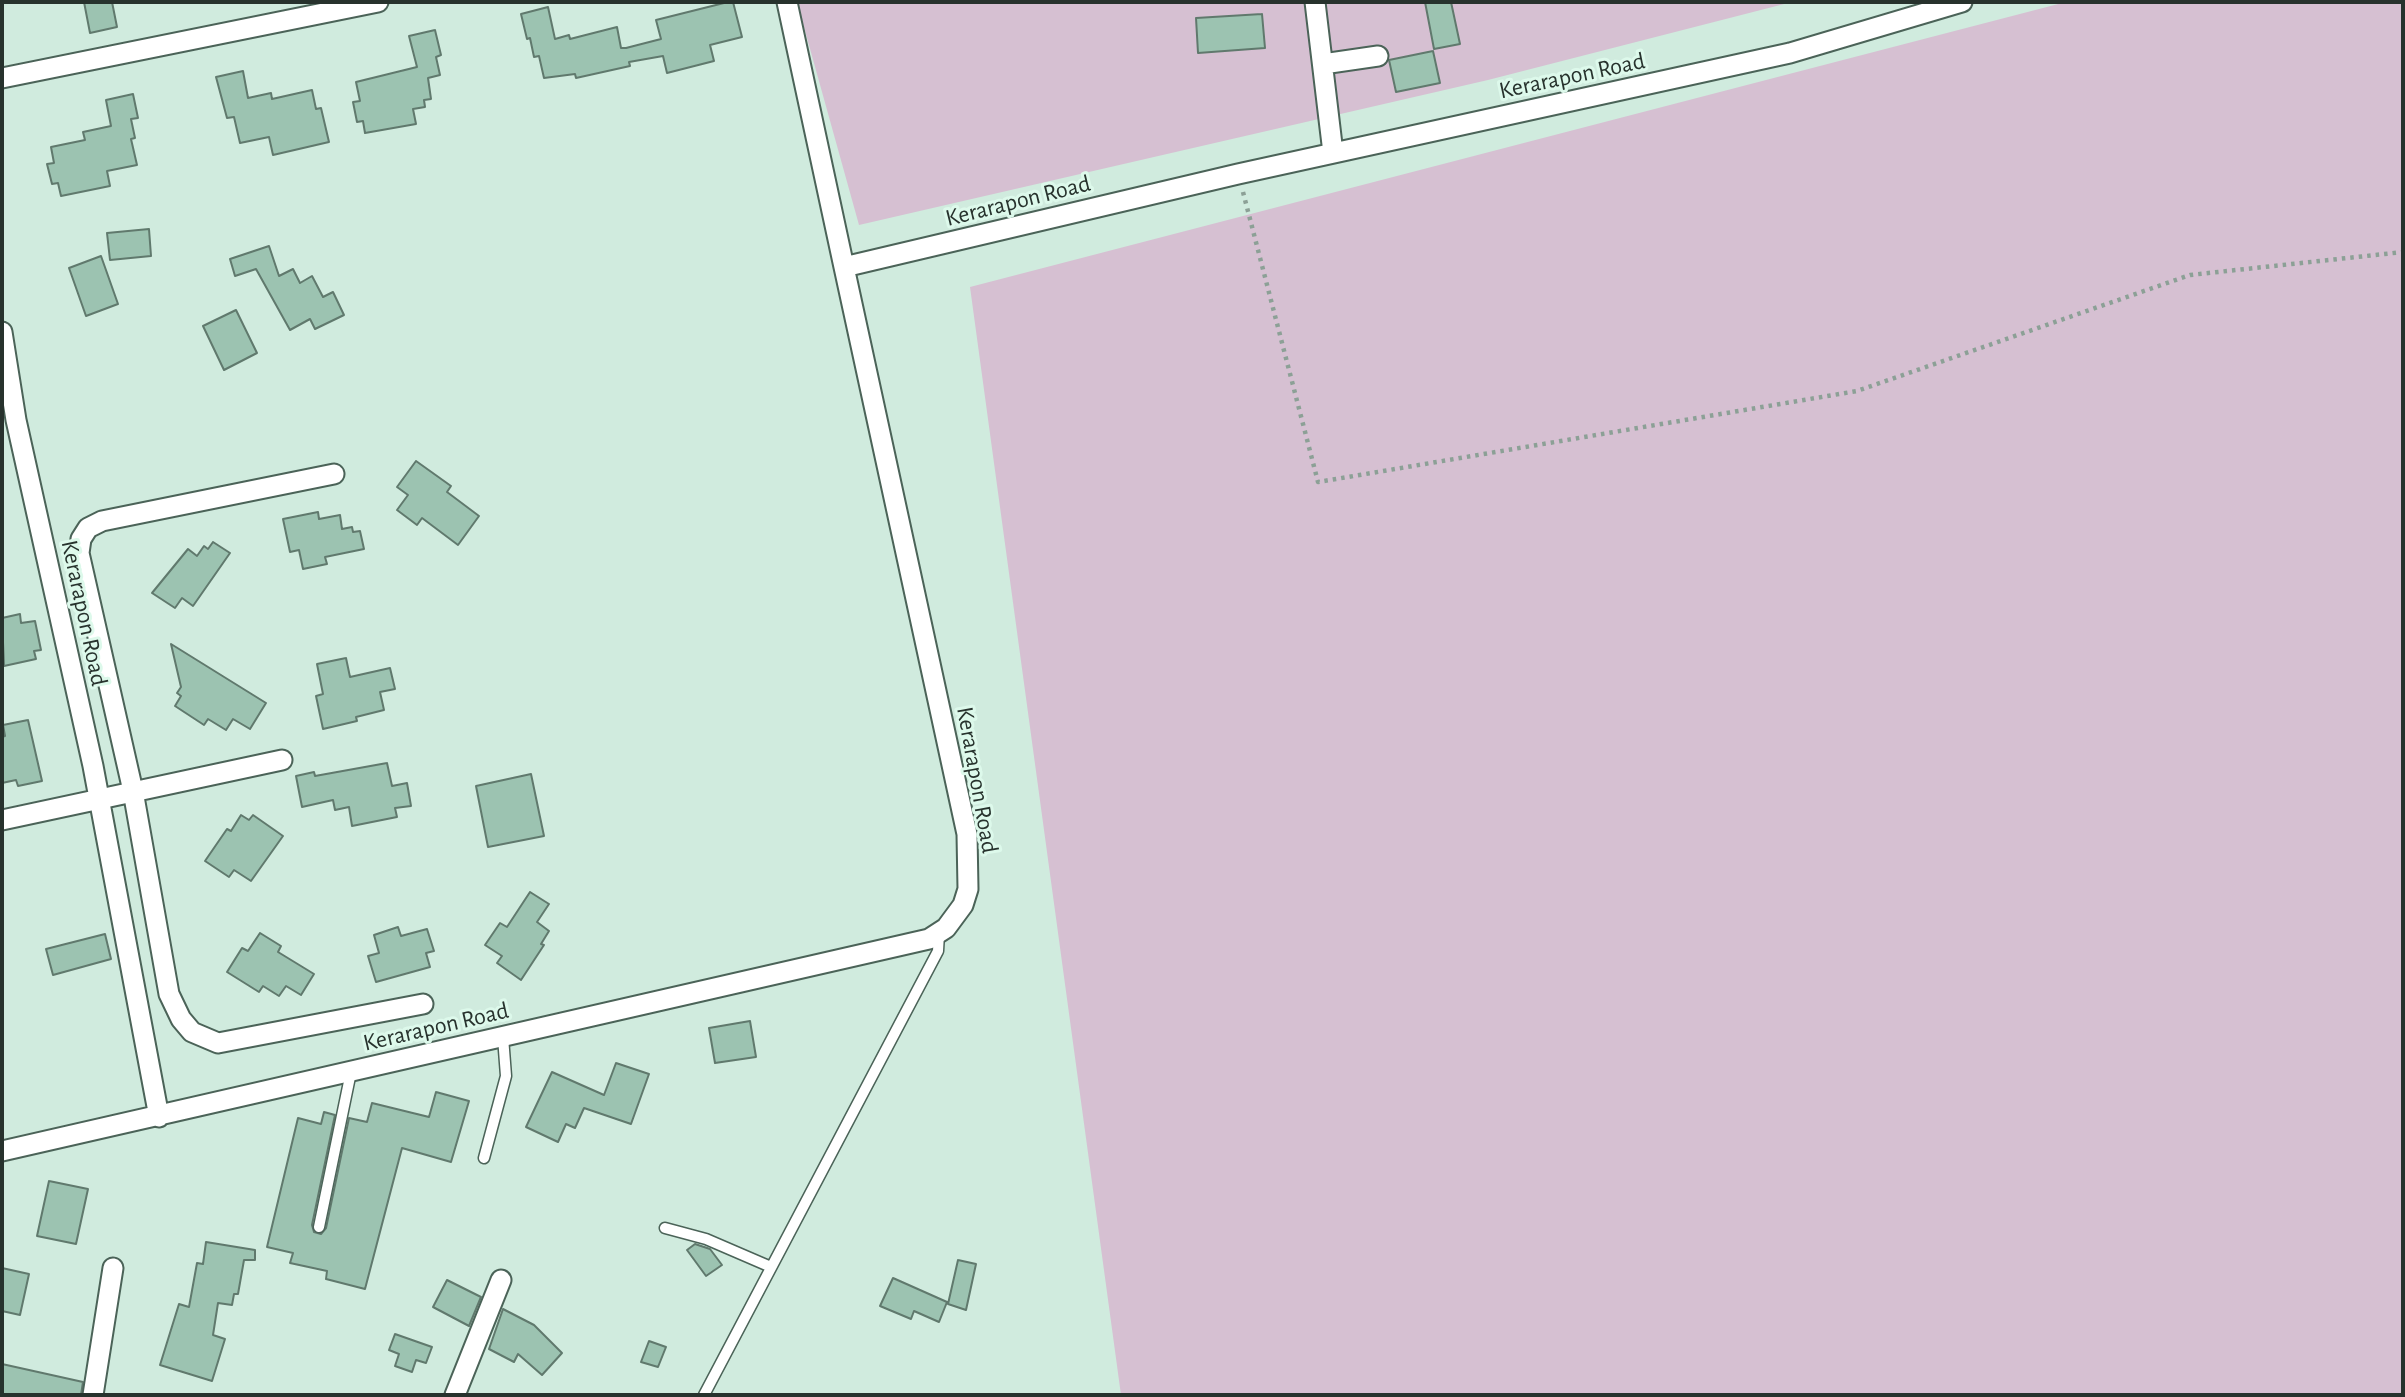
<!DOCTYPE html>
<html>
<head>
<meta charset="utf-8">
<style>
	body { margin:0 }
	#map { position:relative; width:2405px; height:1397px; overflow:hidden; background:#d0ebde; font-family:"Alegreya Sans",sans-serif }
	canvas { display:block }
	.frame { position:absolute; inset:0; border:4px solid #27322d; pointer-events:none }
</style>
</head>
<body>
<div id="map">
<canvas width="2405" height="1397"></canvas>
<div class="frame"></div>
</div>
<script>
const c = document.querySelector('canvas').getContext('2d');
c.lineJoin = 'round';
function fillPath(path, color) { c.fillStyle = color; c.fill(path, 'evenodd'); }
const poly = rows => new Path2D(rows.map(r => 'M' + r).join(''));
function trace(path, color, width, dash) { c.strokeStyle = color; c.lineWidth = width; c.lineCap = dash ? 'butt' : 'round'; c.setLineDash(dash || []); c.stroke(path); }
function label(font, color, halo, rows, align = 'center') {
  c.font = font + ' "Alegreya Sans",sans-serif'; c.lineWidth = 6; c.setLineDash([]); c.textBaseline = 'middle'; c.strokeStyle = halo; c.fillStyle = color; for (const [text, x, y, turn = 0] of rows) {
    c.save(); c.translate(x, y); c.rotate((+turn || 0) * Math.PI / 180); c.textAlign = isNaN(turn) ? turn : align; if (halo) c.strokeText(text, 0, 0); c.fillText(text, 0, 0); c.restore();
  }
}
const green = poly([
	[797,2,1792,2,1488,80,859,225],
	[2066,2,2403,2,2403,1395,1121,1395,970,287]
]);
const building = poly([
	[84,2,112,2,117,27,90,33,84,2],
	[728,2,733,2,742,37,710,45,714,61,667,73,663,56,629,62,630,66,576,78,575,74,544,78,539,56,534,57,530,38,527,39,521,14,548,7,555,39,569,35,570,39,617,27,621,48,626,48,661,39,656,20,728,2],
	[1425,2,1451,2,1460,44,1434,49,1425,2],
	[1262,14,1265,48,1198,53,1196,18,1262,14],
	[435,30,441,55,436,57,440,75,428,78,431,99,424,100,425,107,413,109,416,124,365,133,363,121,357,122,353,102,360,101,356,82,417,67,409,36,435,30],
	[1433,51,1440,83,1396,92,1389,60,1433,51],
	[243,71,248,98,271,93,272,99,312,90,316,109,321,108,329,142,273,155,269,137,240,143,234,117,227,118,216,77,243,71],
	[133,94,138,118,131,119,135,138,131,139,137,165,107,171,110,186,61,196,58,183,52,184,47,164,54,163,51,147,85,140,83,132,111,126,106,100,133,94],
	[149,229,151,256,110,260,107,233,149,229],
	[269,246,279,276,293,269,300,283,312,276,323,297,333,292,344,315,315,329,310,319,290,330,256,269,235,276,230,259,269,246],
	[101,256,118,304,86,316,69,268,101,256],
	[236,310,257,353,224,370,203,326,236,310],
	[416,461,451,486,447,492,479,516,458,545,422,518,417,525,397,510,408,495,397,487,416,461],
	[318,512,319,519,340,515,342,529,352,527,353,532,360,531,364,549,325,557,327,564,303,569,299,550,290,552,283,519,318,512],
	[213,542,230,553,193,606,182,598,175,608,152,593,188,549,197,556,204,546,208,549,213,542],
	[20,614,21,623,35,621,41,650,34,651,36,659,4,666,2,618,20,614],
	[171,644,266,703,250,729,233,719,226,730,208,719,204,725,175,706,181,696,177,693,181,687,171,644],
	[346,658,350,677,390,668,395,689,380,692,384,710,356,717,357,721,323,729,316,696,323,694,317,664,346,658],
	[28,720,42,781,18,786,16,780,2,783,2,737,5,736,3,725,28,720],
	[387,763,392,786,407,783,411,806,395,808,397,817,352,826,349,807,335,810,333,800,302,807,296,776,314,772,315,776,387,763],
	[531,774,544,836,488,847,476,786,531,774],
	[241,815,249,820,253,815,283,836,251,881,234,870,229,877,205,861,227,829,231,831,241,815],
	[530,892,549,904,537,922,549,931,541,944,544,945,521,980,497,963,502,956,485,945,500,923,507,927,530,892],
	[398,927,401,936,427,929,434,951,426,953,430,967,376,982,368,956,379,953,374,935,398,927],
	[260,933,281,946,278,952,314,974,301,995,286,986,279,996,263,986,259,992,227,972,242,948,248,951,260,933],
	[105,934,111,959,53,975,46,949,105,934],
	[750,1021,756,1057,715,1063,709,1028,750,1021],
	[616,1063,649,1074,631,1124,584,1108,575,1128,566,1124,558,1142,526,1127,552,1072,604,1095,616,1063],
	[436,1092,469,1101,451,1162,402,1148,365,1289,326,1279,327,1271,290,1263,293,1253,267,1247,298,1118,321,1124,324,1112,335,1115,312,1225,314,1232,321,1234,326,1228,349,1118,367,1122,372,1103,429,1117,436,1092],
	[49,1181,88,1189,76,1244,37,1236,49,1181],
	[206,1242,255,1250,255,1260,244,1260,238,1294,234,1294,232,1305,218,1303,213,1335,225,1339,212,1381,160,1365,179,1304,189,1307,197,1263,203,1264,206,1242],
	[695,1244,710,1249,722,1265,706,1276,687,1250,695,1244],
	[958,1260,976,1264,966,1310,948,1304,958,1260],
	[2,1268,29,1274,20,1315,2,1311,2,1268],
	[893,1278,947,1302,939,1322,914,1311,911,1319,880,1306,893,1278],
	[447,1280,481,1297,469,1326,433,1307,447,1280],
	[503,1309,534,1325,562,1353,542,1375,518,1354,514,1362,489,1349,503,1309],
	[395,1334,432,1347,426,1363,416,1360,412,1372,395,1366,399,1354,389,1350,395,1334],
	[649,1341,666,1347,658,1367,641,1362,649,1341],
	[2,1364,83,1382,81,1395,2,1395,2,1364]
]);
const path = poly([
	[1243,192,1318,482,1857,391,2190,275,2403,252]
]);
const service = poly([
	[484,1158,506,1076,503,1037],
	[319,1227,351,1072],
	[665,1228,706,1239,771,1267],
	[704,1395,938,951,939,933]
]);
const minor = poly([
	[787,2,844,267],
	[1315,2,1333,153],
	[1323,64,1378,56],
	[2,78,378,2],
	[2,332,16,420,93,766,159,1117],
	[334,474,102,521,88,528,81,539,79,553,133,791,169,994,181,1019,192,1032,218,1043,423,1004],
	[2,820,282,760],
	[2,1151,929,939,946,928,963,905,968,889,967,834,844,267,1238,174,1790,53,1962,2],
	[93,1395,113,1268],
	[455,1395,501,1280]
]);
const streetNames = [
	["Kerarapon Road",1572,76,-12],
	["Kerarapon Road",1018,201,-14],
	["Kerarapon Road",84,613,78],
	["Kerarapon Road",977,780,80],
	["Kerarapon Road",436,1027,-13]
];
fillPath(green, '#d6c0d2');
fillPath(building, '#9cc3b1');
trace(building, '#60796d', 2);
trace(service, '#4b6358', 13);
trace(minor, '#4b6358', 23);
trace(path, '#8ca096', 4.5, [3.5, 5]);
trace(service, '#fff', 10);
trace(minor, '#fff', 19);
label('24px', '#27322d', '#ddf9eb', streetNames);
</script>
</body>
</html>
